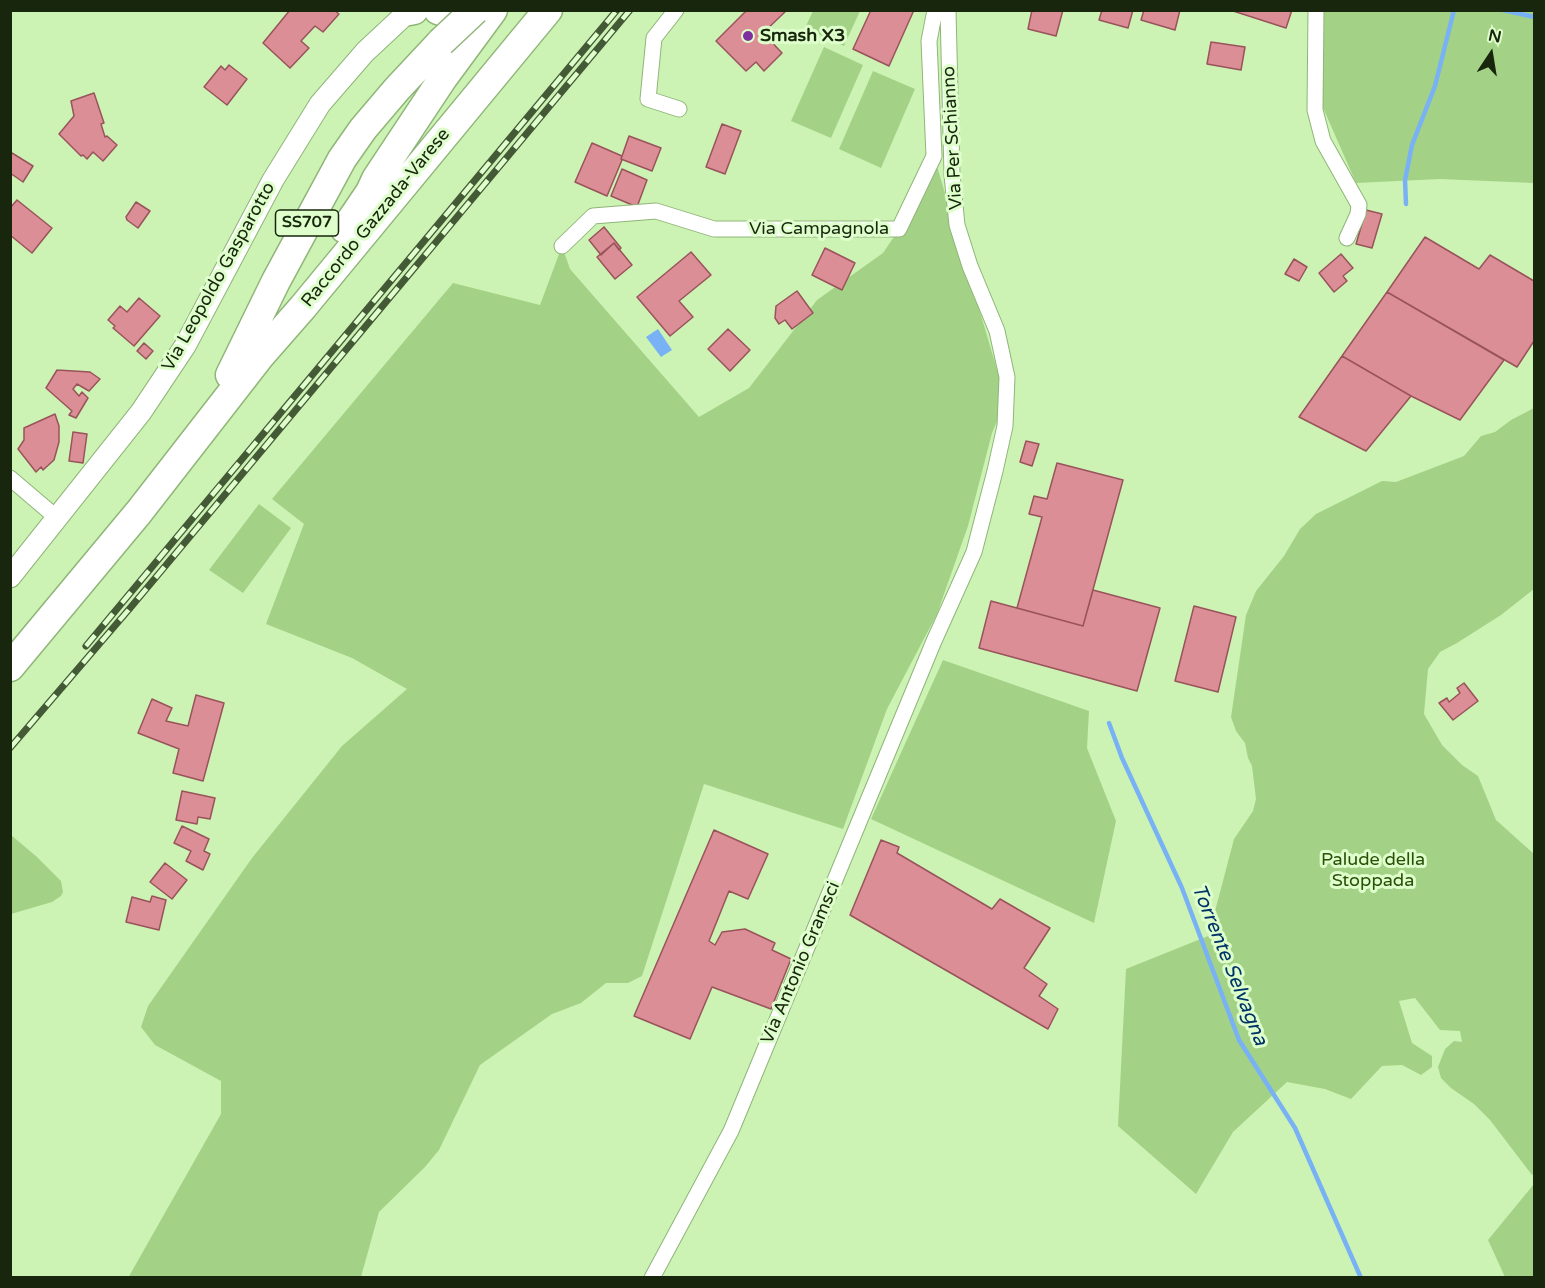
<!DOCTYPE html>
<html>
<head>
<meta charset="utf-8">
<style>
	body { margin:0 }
	#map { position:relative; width:1545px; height:1288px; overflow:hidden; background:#ccf3b4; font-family:"Varela Round",sans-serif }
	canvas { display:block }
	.frame { position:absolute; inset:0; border:12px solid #17260d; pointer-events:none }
	.north { position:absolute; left:1461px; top:24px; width:60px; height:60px; -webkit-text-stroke:4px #defecb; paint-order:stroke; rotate:12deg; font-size:16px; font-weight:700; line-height:24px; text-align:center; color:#17260d }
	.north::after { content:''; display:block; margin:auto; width:21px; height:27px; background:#17260d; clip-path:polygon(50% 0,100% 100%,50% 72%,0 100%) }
</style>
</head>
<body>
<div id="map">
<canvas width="1545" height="1288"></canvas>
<div class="frame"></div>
<div class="north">N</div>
</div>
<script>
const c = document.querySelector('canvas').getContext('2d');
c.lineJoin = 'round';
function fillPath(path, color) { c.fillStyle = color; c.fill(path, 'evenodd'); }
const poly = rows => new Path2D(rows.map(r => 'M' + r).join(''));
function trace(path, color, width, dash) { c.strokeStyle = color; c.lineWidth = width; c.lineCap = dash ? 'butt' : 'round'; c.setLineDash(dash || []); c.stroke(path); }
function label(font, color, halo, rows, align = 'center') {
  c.font = font + ' "Varela Round",sans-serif'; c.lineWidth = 6; c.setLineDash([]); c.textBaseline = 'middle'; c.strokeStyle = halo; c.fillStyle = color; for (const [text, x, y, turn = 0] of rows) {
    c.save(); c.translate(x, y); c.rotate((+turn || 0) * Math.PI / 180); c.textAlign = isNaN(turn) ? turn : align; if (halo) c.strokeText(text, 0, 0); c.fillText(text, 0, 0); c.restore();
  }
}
const green = poly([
	[813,11,860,11,844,46,805,28],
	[1313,11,1534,11,1534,183,1440,179,1356,183,1310,78],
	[824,47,863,65,831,138,791,121],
	[873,71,915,89,881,168,839,149],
	[934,156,1006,400,992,433,968,526,937,614,887,709,843,829,704,784,642,976,628,983,606,983,581,1003,552,1014,480,1065,439,1150,425,1167,379,1212,361,1277,128,1278,221,1114,221,1081,155,1045,141,1027,148,1006,252,858,342,746,407,689,352,658,266,624,304,524,272,499,453,283,540,305,562,246,570,269,699,417,749,388,817,300,883,253,919,200],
	[1534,408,1534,589,1501,615,1457,643,1440,652,1428,669,1424,714,1442,745,1462,765,1478,776,1496,820,1534,854,1534,1173,1532,1175,1490,1120,1474,1104,1451,1088,1441,1078,1438,1067,1445,1049,1454,1041,1462,1042,1460,1031,1440,1030,1415,998,1399,1001,1412,1043,1432,1056,1432,1067,1421,1075,1402,1065,1382,1066,1351,1099,1325,1089,1287,1082,1233,1132,1196,1194,1118,1126,1126,969,1213,934,1214,915,1234,839,1253,811,1256,799,1252,766,1248,758,1245,743,1236,731,1231,717,1246,615,1256,591,1284,556,1300,529,1316,514,1382,481,1396,482,1464,456,1481,436,1495,432,1511,420],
	[259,504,291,528,243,593,209,570],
	[943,660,1089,711,1087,748,1116,821,1094,923,871,819],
	[11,835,37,857,61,881,63,892,61,896,52,902,11,914],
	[1534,1184,1534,1277,1505,1277,1488,1240]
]);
const water = poly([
	[658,329,672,350,661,357,646,337]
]);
const stream = poly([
	[1503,10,1534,17],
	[1406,204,1405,180,1412,145,1435,86,1454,10],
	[1109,723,1122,758,1182,888,1239,1040,1295,1128,1361,1278]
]);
const building = poly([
	[290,10,334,10,339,14,323,32,315,26,301,41,309,48,290,68,263,43,290,10],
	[747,10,787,10,763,33,782,53,764,71,756,62,746,71,716,41,747,10],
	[871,10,914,10,889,66,853,49,871,10],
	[1032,10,1063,10,1056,36,1028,29,1032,10],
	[1102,10,1133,10,1128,28,1099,20,1102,10],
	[1144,10,1180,10,1175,30,1141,20,1144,10],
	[1230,10,1292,10,1286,28,1230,10],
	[1211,42,1245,47,1241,70,1207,64,1211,42],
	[229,65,247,79,227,105,204,87,221,66,225,70,229,65],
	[94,93,104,123,101,124,105,137,107,136,117,145,103,161,93,152,87,159,83,155,81,156,59,134,74,116,71,101,94,93],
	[722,124,741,131,725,174,706,167,722,124],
	[629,136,661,148,652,171,621,159,629,136],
	[592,143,622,156,621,159,622,160,607,196,575,182,592,143],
	[12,153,33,166,23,182,10,173,10,155,12,153],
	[622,169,647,180,637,207,611,196,622,169],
	[17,200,52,228,32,253,10,235,10,208,17,200],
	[136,202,150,211,138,228,127,220,126,217,136,202],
	[1366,210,1382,214,1372,248,1356,244,1366,210],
	[604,227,621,248,619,250,614,243,601,255,589,240,604,227],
	[1425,237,1479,269,1490,255,1534,281,1534,341,1517,367,1387,292,1425,237],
	[614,243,632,265,615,279,597,257,614,243],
	[825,248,855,263,842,290,812,275,825,248],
	[691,252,711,275,679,301,693,317,670,336,637,297,691,252],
	[1341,254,1353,268,1343,276,1347,281,1334,292,1319,273,1341,254],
	[1294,259,1307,267,1299,281,1285,274,1294,259],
	[797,291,813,313,792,329,785,320,779,324,775,318,776,306,797,291],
	[1387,292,1504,360,1460,420,1411,396,1342,356,1387,292],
	[139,298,160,316,134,346,113,328,115,326,108,320,120,306,127,312,139,298],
	[728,329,750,350,730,371,708,349,728,329],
	[144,343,153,351,146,359,137,351,144,343],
	[1342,356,1411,396,1366,451,1299,417,1342,356],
	[57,370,90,372,100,379,89,391,77,384,73,389,79,396,82,392,88,398,76,418,69,415,72,411,46,388,57,370],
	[55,414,59,426,59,442,54,460,43,470,41,467,36,472,18,449,24,440,24,428,55,414],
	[73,432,87,434,83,463,69,461,73,432],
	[1026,441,1039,444,1032,466,1020,462,1026,441],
	[1057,463,1123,480,1083,626,1017,608,1042,517,1029,514,1034,496,1047,499,1057,463],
	[1093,590,1160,608,1137,691,979,648,991,601,1083,626,1093,590],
	[1194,606,1236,617,1218,692,1175,681,1194,606],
	[1464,683,1478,701,1453,720,1439,703,1447,698,1449,702,1460,693,1457,688,1464,683],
	[196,695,224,703,203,781,173,773,179,749,138,733,152,699,172,708,166,721,188,726,196,695],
	[182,791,215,798,210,819,198,817,197,824,176,820,182,791],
	[182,826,209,839,204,851,210,854,203,870,186,861,191,851,174,843,182,826],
	[714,830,768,854,748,899,729,891,709,941,715,945,722,932,745,929,775,943,772,950,791,959,771,1009,712,987,690,1039,634,1016,714,830],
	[881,840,899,847,897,853,992,909,1000,899,1050,928,1024,968,1047,984,1039,996,1058,1009,1048,1029,850,915,881,840],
	[165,863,187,880,172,899,150,882,165,863],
	[152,896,166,900,159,930,126,922,132,897,150,902,152,896]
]);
const street = poly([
	[676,10,654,38,648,99,679,109],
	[1316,10,1315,110,1323,141,1359,205,1358,214,1347,238],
	[562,246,593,216,656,211,714,229,899,229,934,156,929,41,935,10],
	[10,478,57,518],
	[652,1278,731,1131,934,641,974,552,995,471,1005,426,1007,377,997,331,970,266,957,225,952,175,948,10]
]);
const secondary = poly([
	[10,577,141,412,185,346,273,180,320,104,365,52,410,10]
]);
const highway = poly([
	[438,10,458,17,464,25],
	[409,11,414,10],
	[345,229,370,192,376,179,443,78,493,10],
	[230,375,276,281,342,159,363,129,397,89,441,42],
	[10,667,139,512,261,355,303,307,548,10]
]);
const rail = poly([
	[86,646,617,10],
	[10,748,131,607,630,10]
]);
const highwayBridge = poly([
	[441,42,475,10]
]);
const markers = [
	[748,36,6,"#7f30a0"]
];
const shields = [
	[307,223,63]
];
const shieldNames = [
	["SS707",307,223]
];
const poiNames = [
	["Smash X3",760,36]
];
const streetNames = [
	["Via Per Schianno",953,138,-93],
	["Raccordo Gazzada-Varese",376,218,-51],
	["Via Campagnola",819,229],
	["Via Leopoldo Gasparotto",219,277,-61],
	["Via Antonio Gramsci",801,963,-67]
];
const parkNames = [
	["Palude della",1373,860],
	["Stoppada",1373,881]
];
const waterNames = [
	["Torrente Selvagna",1229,965,68]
];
fillPath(green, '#a3d286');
fillPath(water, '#79b1f5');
trace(stream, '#79b1f5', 4.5);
fillPath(building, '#db8e95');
trace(building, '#99535b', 1.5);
trace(street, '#8fb578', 17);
trace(secondary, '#8fb578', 23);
trace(highway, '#8fb578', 31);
trace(street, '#fff', 15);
trace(secondary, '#fff', 21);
trace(highway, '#fff', 28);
trace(rail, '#445936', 7);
trace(rail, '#defecb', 4.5, [14]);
trace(highwayBridge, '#8fb578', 31, []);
trace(highwayBridge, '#fff', 28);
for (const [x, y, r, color] of markers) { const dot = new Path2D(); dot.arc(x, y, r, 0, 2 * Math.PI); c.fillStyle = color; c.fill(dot); trace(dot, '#defecb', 2); }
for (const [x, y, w] of shields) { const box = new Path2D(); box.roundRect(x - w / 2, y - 13, w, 26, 4.5); c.fillStyle = '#defecb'; c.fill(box); trace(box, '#17260d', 1.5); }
label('bold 16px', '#17260d', null, shieldNames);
label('bold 18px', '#17260d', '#defecb', poiNames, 'left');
label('18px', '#17260d', '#defecb', streetNames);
label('18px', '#2a4f07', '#defecb', parkNames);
label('italic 20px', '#003367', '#defecb', waterNames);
</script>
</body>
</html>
